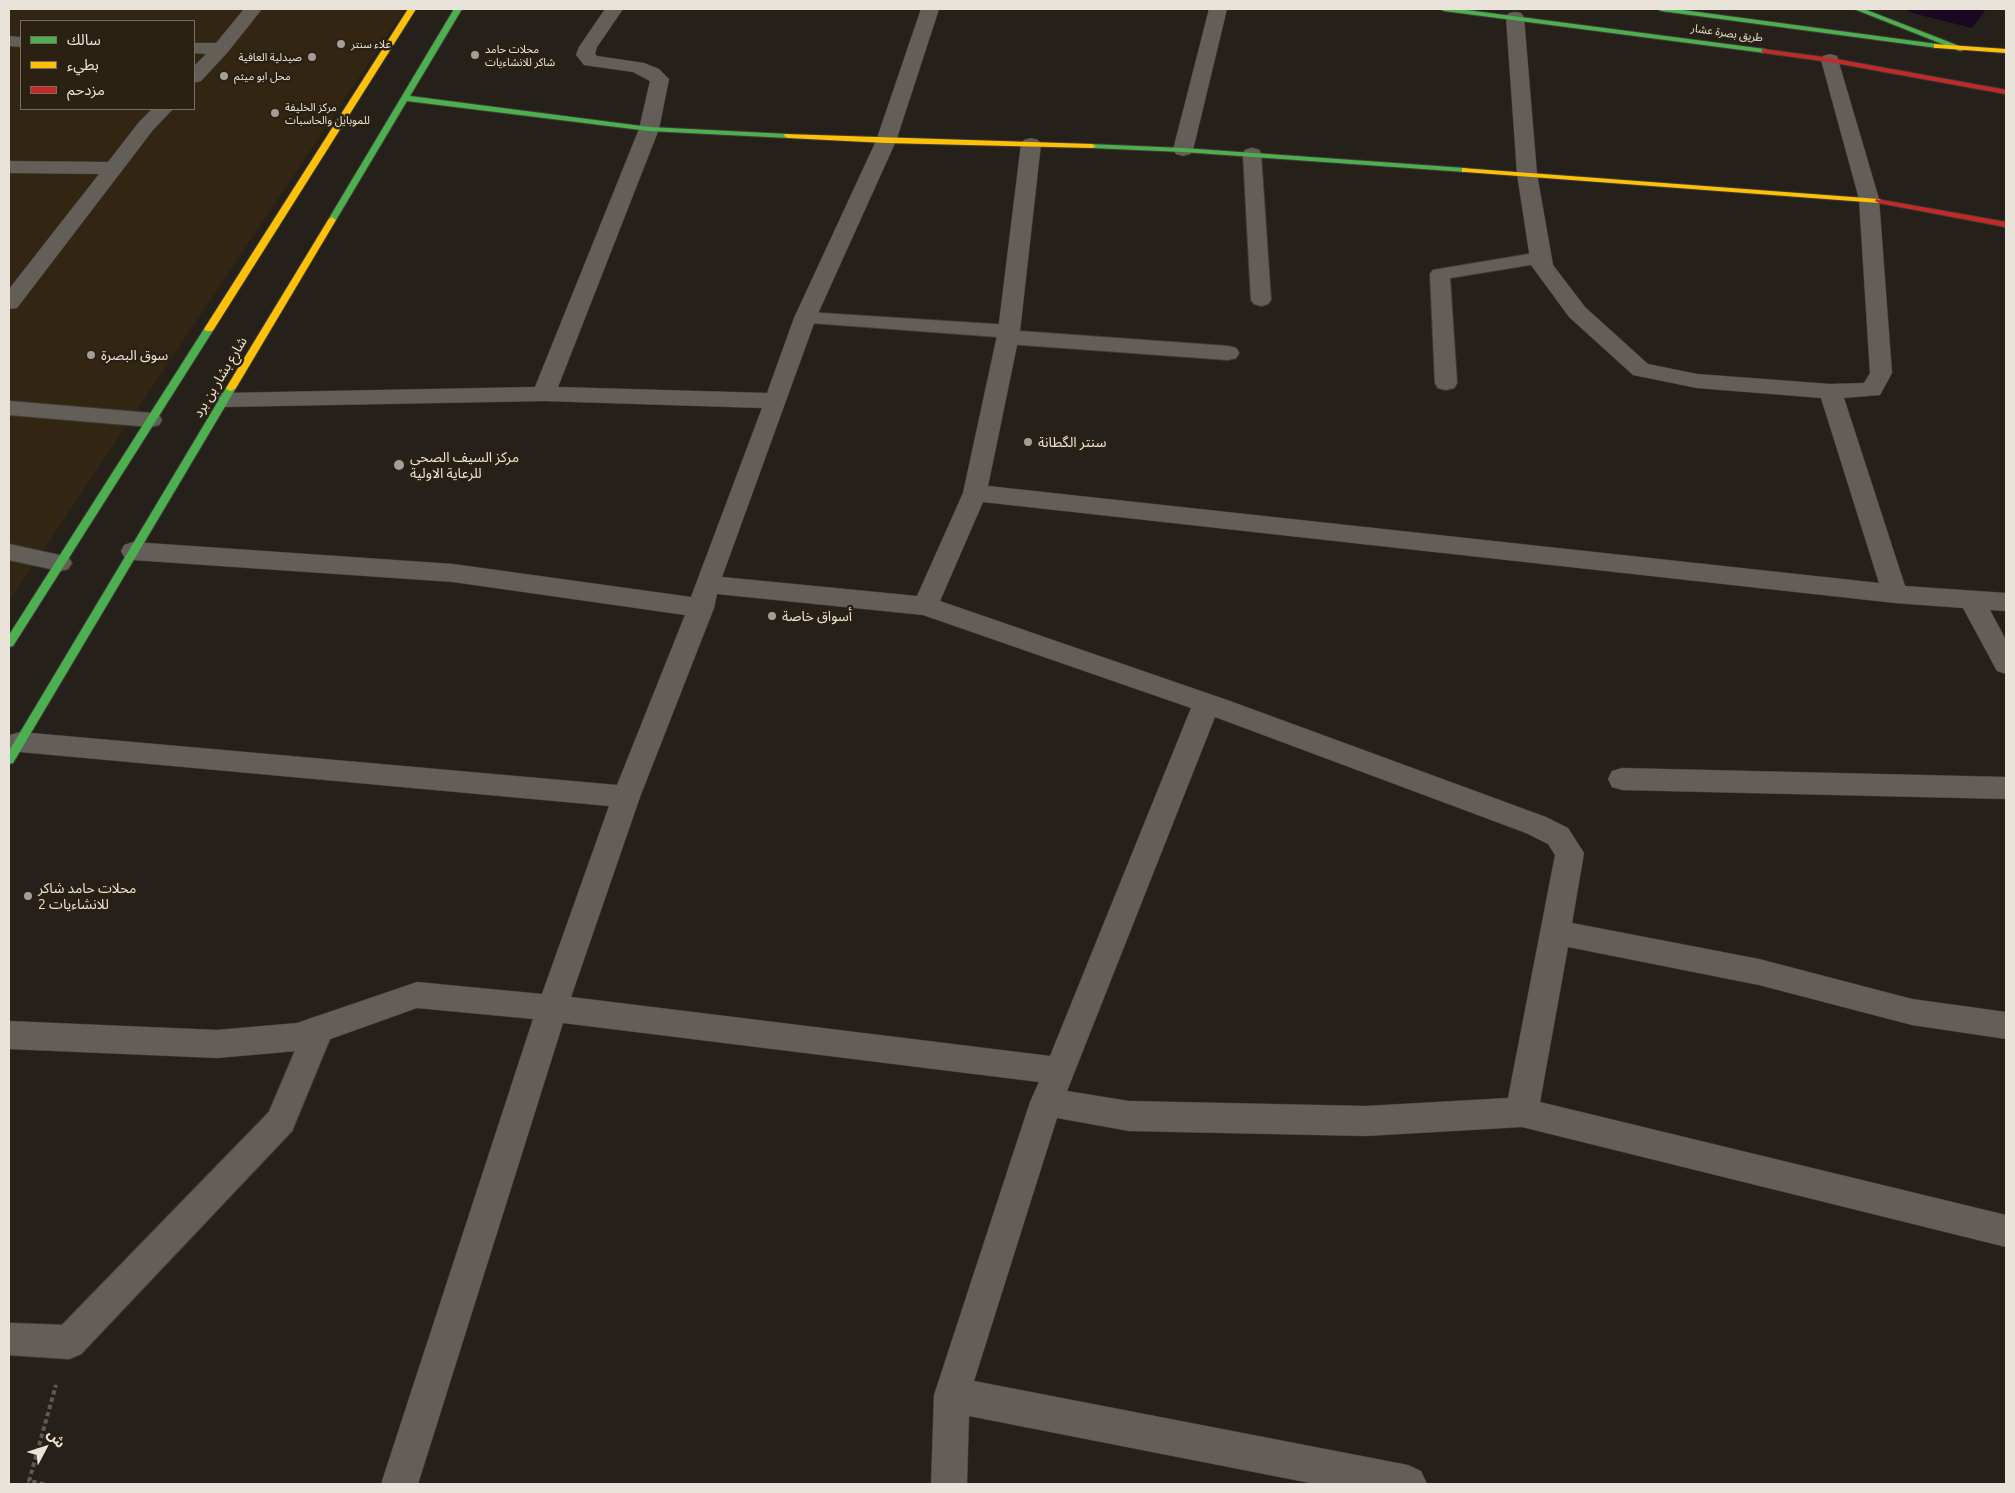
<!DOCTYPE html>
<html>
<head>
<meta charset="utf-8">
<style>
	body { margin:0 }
	#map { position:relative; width:2015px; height:1493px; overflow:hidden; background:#252019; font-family:Ubuntu,"Noto Sans Arabic",sans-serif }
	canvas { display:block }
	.frame { position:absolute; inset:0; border:10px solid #e9e3d9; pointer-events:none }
	.legend { position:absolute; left:20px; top:20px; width:175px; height:90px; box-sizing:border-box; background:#2b2113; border:1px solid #776f62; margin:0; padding:6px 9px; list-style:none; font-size:15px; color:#e9e3d9 }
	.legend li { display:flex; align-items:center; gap:10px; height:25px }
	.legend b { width:25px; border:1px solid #776f62 }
	.north { position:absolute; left:20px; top:1423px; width:50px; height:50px; -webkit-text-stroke:4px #2b2113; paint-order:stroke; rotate:50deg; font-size:14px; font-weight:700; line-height:20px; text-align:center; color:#e9e3d9 }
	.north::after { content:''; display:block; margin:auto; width:18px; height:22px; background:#e9e3d9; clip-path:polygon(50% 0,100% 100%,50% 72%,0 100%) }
</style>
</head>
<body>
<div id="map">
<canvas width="2015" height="1493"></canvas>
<div class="frame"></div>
<ul class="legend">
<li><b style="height:6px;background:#4caf50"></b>سالك</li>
<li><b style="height:6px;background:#ffc107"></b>بطيء</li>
<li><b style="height:6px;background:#c62828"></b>مزدحم</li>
</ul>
<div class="north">ش</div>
</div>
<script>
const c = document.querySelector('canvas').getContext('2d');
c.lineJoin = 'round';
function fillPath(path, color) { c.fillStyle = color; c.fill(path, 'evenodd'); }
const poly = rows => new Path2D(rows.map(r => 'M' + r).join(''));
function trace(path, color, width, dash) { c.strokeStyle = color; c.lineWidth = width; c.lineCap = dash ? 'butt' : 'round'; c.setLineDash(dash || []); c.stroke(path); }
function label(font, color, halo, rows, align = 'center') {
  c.font = font + ' Ubuntu,"Noto Sans Arabic",sans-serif'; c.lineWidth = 5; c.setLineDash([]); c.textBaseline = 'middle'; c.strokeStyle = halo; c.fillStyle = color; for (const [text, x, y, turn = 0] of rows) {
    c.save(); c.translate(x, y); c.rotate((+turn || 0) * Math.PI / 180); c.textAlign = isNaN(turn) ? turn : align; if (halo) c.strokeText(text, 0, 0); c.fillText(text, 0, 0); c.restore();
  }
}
const built = poly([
	[9,9,405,9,9,602],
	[21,21,194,21,194,109,21,109]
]);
const water = poly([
	[1903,9,1978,9,1985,11,1972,28,1916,14]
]);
const path = poly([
	[44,1484,29,1481,56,1385]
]);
const lane = poly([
	[1252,148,1259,150,1261,154,1271,300,1268,304,1261,306,1254,304,1251,300,1243,154,1245,150,1252,148],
	[1541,252,1548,254,1551,258,1548,262,1450,278,1457,383,1454,388,1446,390,1438,388,1435,383,1430,274,1433,270,1541,252],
	[805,312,1009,325,1016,326,1019,331,1228,346,1236,348,1239,353,1236,358,1228,360,1008,344,1001,342,998,337,798,322,795,318,798,314,805,312],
	[9,401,151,413,159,415,162,420,159,425,151,427,9,415,9,401],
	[9,544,68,557,72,563,68,569,60,571,9,560,9,544],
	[319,1016,330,1020,334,1029,292,1131,81,1354,69,1359,9,1355,9,1323,62,1325,269,1112,308,1020,319,1016]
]);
const street = poly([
	[244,9,262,9,227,53,201,81,194,83,194,66,206,54,194,53,194,43,216,43,244,9],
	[605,9,623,9,597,47,595,54,597,56,644,63,659,69,669,79,659,129,558,387,767,393,794,318,876,141,921,9,939,9,896,141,816,318,722,577,917,596,963,493,998,331,1021,144,1024,140,1031,138,1038,140,1041,144,1020,331,988,486,1879,583,1821,398,1697,388,1633,375,1569,317,1531,265,1517,174,1506,17,1509,13,1515,12,1521,13,1524,17,1537,174,1553,265,1585,307,1648,364,1697,374,1830,384,1864,383,1870,373,1859,199,1821,60,1823,56,1830,54,1837,56,1879,199,1892,373,1880,395,1844,398,1905,586,2006,593,2006,611,1990,610,2006,640,2006,674,1997,671,1963,608,1895,603,983,502,940,601,1230,701,1546,817,1568,828,1584,853,1572,923,1759,959,1912,999,2006,1012,2006,1039,1912,1025,1759,985,1568,947,1540,1102,2006,1215,2006,1247,1522,1127,1366,1136,1129,1131,1057,1118,974,1381,1408,1465,1421,1471,1427,1484,1315,1484,969,1416,967,1484,931,1484,934,1395,1030,1102,1039,1082,563,1023,418,1484,381,1484,533,1019,417,1008,297,1051,217,1058,9,1049,9,1021,217,1030,297,1023,417,982,542,994,609,806,20,752,10,749,9,737,10,735,20,732,617,785,685,615,453,582,133,560,124,557,121,551,124,545,133,542,453,564,691,597,762,408,544,401,224,407,216,405,213,400,216,395,224,393,535,387,639,129,650,81,633,72,584,65,576,55,579,47,605,9],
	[717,594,923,615,1191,708,1050,1056,571,997,640,797,714,608,717,594],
	[1215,717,1526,833,1548,844,1555,855,1508,1098,1366,1106,1129,1101,1067,1091,1215,717],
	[1209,9,1227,9,1193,150,1190,154,1183,156,1176,154,1173,150,1209,9],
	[9,36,21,37,21,47,9,46,9,36],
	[152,109,173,109,153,130,17,308,9,309,9,289,99,174,9,173,9,161,108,162,139,122,152,109],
	[1622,768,2006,777,2006,799,1622,790,1612,787,1608,779,1612,771,1622,768]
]);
const fast = poly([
	[454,9,462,9,410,96,649,127,788,134,792,136,788,138,649,131,407,101,336,220,332,223,329,222,328,220,454,9],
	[1440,9,1459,9,1765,49,1769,51,1765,53,1444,11,1440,9],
	[1657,9,1675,9,1937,44,1941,46,1937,48,1661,11,1657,9],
	[1854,9,1864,9,1967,49,1960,51,1854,9],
	[1089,144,1183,148,1465,168,1469,170,1465,172,1183,152,1092,148,1089,148,1089,144],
	[209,326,214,329,13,646,9,647,9,635,204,329,209,326],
	[231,385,236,388,13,763,9,764,9,751,226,388,231,385]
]);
const slow = poly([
	[408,9,416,9,214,329,212,331,206,331,204,329,408,9],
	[1934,44,2006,49,2006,53,1937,48,1934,48,1934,44],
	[785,134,1092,144,1096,146,1092,148,886,143,788,138,784,136,785,134],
	[1462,168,1879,199,1883,201,1879,203,1465,172,1462,172,1462,168],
	[332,217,336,220,236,388,231,391,228,390,226,388,328,220,332,217]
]);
const jam = poly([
	[1762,49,1830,58,2006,90,2006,94,1830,62,1765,53,1762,53,1762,49],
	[1876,199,2006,222,2006,227,1879,203,1875,201,1876,199]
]);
const markers = [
	[341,44,5,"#a49f96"],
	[475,55,5,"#a49f96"],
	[312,57,5,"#a49f96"],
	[224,76,5,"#a49f96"],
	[275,113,5,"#a49f96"],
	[91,355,5,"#a49f96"],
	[1028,442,5,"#a49f96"],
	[399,465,6,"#a49f96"],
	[772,616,5,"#a49f96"],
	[28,896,5,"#a49f96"]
];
const farStreetnames = [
	["طريق بصرة عشار",1727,33,8]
];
const farPoinames = [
	["علاء سنتر",351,44],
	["محلات حامد",485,49],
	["شاكر للانشاءيات",485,62],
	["صيدلية العافية",302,57,"right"],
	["محل ابو ميثم",234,76],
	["مركز الخليفة",285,107],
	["للموبايل والحاسبات",285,120]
];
const poiNames = [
	["سوق البصرة",101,355],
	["سنتر الگطانة",1038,442],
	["مركز السيف الصحي",410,457],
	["للرعاية الاولية",410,473],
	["أسواق خاصة",782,616],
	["محلات حامد شاكر",38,888],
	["للانشاءيات 2",38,904]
];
const streetNames = [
	["شارع بشار بن برد",220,377,-59]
];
fillPath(built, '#322512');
fillPath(water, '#1a0722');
trace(lane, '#423d37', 2);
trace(street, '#423d37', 1);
trace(fast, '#423d37', 2);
trace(slow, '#423d37', 2);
trace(jam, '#423d37', 2);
trace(path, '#5d5954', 4, [4.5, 3]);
fillPath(lane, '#635e58');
fillPath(street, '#635e58');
fillPath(fast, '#4caf50');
fillPath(slow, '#ffc107');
fillPath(jam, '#c62828');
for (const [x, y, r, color] of markers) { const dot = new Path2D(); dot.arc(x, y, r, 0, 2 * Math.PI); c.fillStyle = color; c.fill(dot); trace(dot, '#2b2113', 2); }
label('11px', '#e9e3d9', '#2b2113', farStreetnames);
label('11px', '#e9e3d9', '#2b2113', farPoinames, 'left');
label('14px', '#e9e3d9', '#2b2113', poiNames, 'left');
label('14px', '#e9e3d9', '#2b2113', streetNames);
</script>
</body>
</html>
